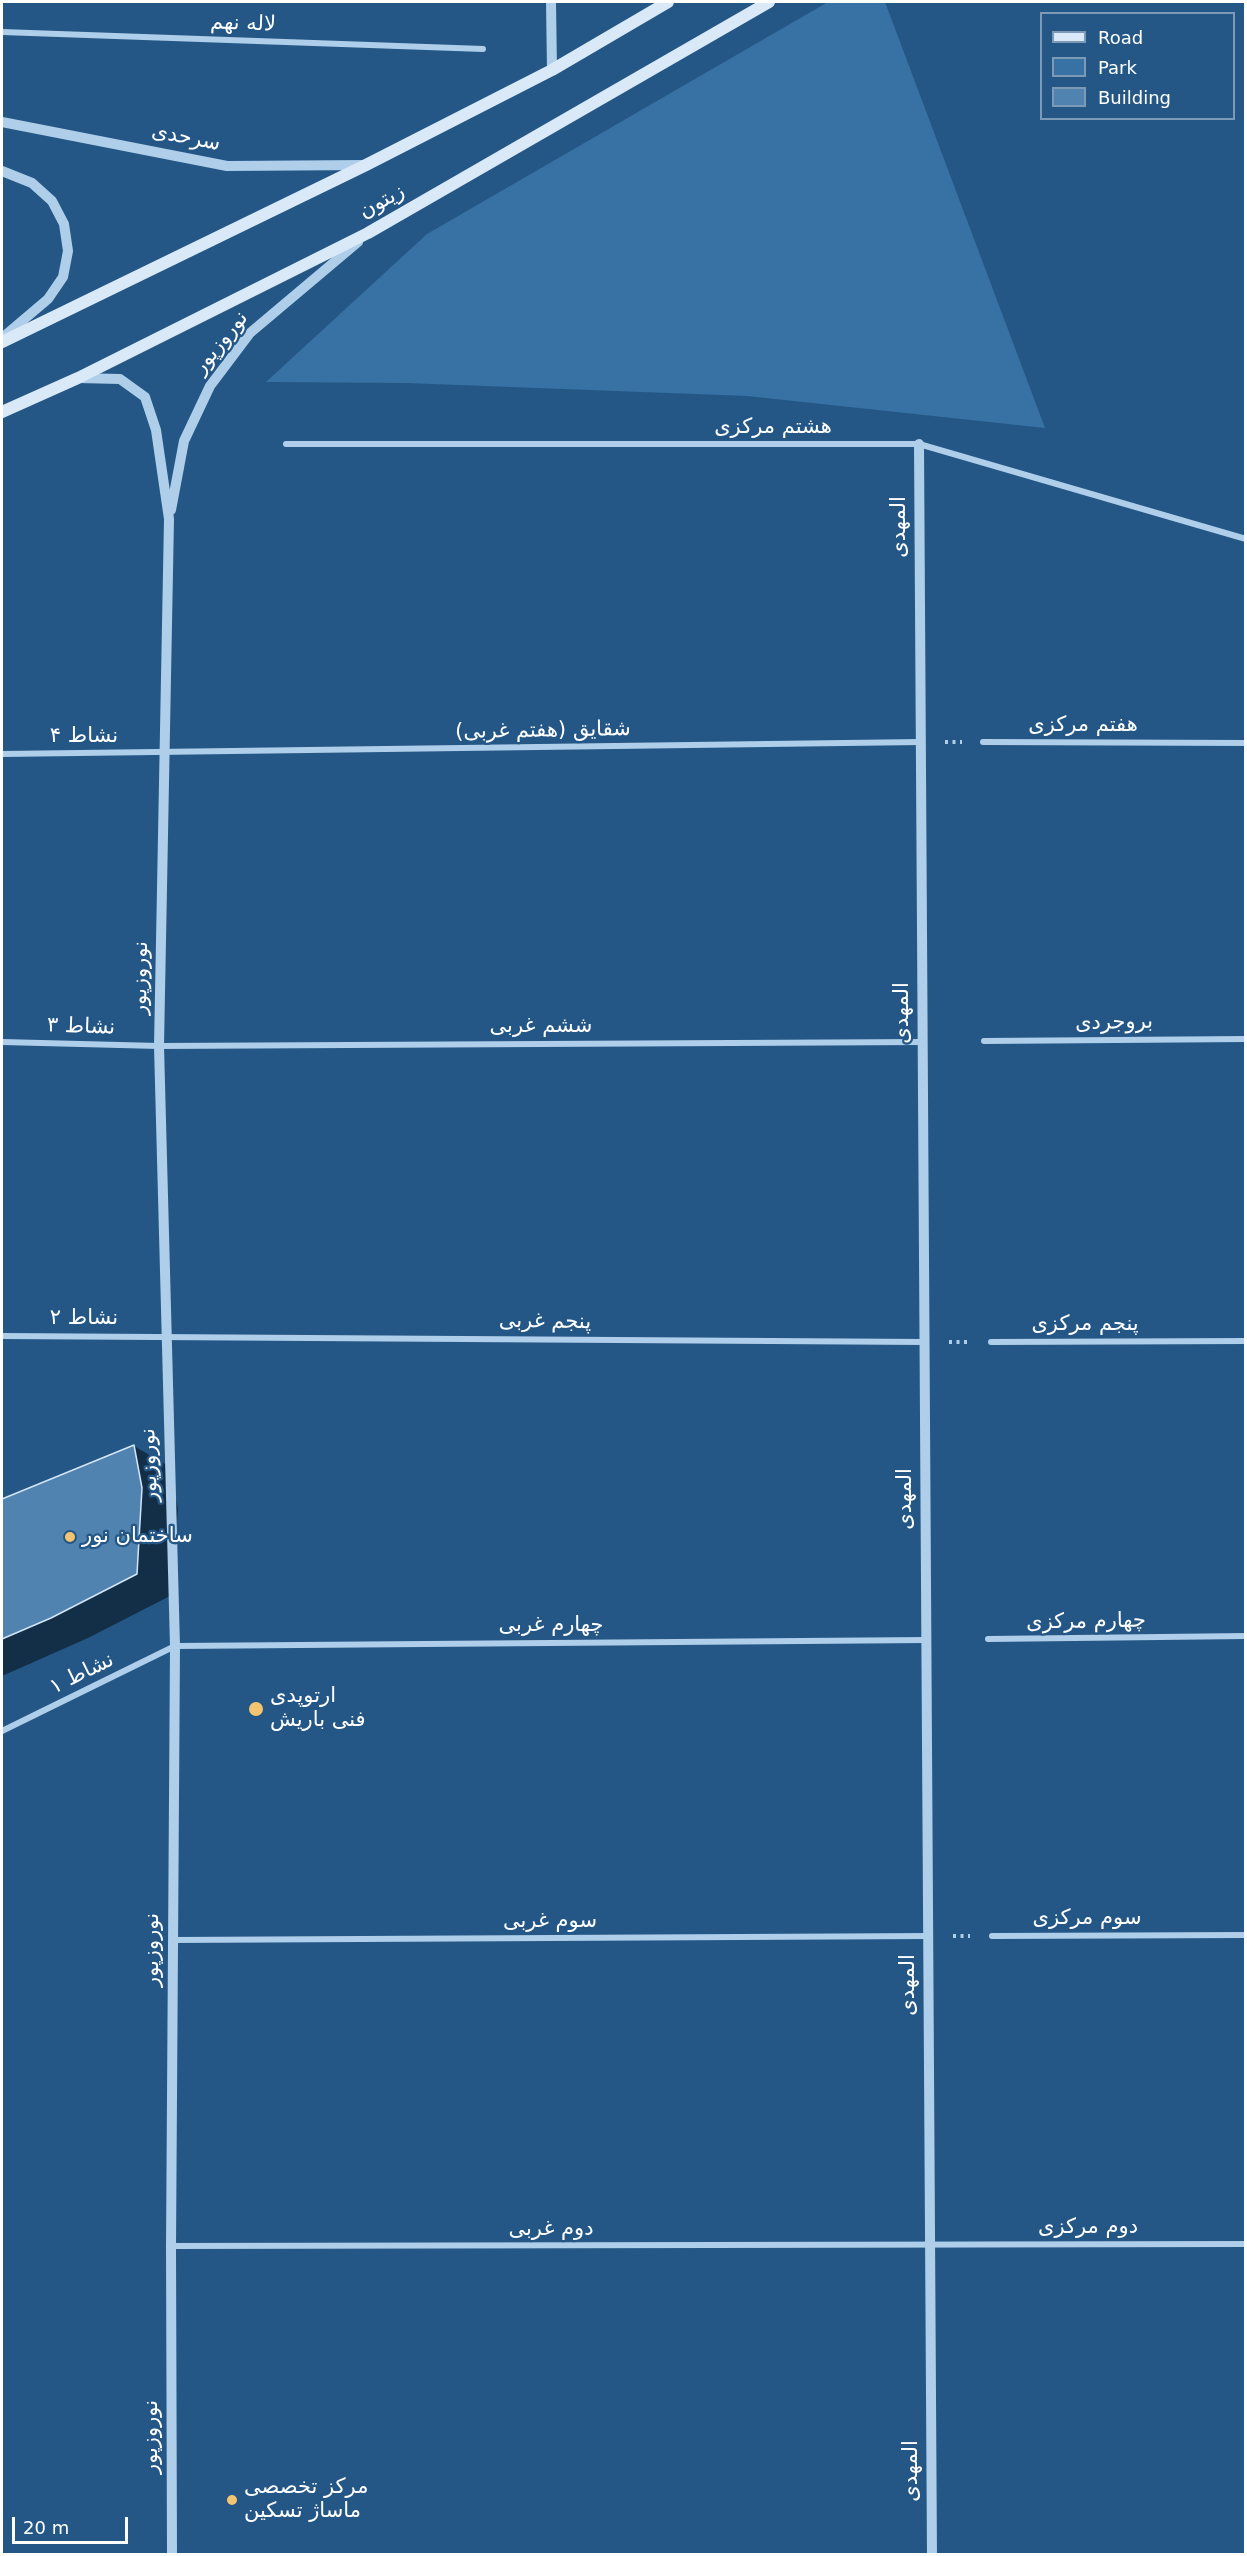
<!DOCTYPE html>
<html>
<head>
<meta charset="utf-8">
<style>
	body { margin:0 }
	#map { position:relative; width:1247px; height:2556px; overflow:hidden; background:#245786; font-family:"DejaVu Sans",sans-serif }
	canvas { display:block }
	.frame { position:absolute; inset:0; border:3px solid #fff; pointer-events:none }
	.legend { position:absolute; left:1040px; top:12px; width:195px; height:108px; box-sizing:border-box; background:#245786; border:2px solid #7c9ab6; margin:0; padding:8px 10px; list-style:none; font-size:18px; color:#fff }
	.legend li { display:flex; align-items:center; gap:12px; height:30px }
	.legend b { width:30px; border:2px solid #7c9ab6 }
	.scale { position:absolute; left:12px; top:2517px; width:116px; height:27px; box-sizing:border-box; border:3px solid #fff; border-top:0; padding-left:8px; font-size:18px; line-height:21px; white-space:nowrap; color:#fff; -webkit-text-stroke:4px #245786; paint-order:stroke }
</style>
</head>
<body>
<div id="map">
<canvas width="1247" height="2556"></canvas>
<div class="frame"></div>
<ul class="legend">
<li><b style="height:8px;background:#d9e9f7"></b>Road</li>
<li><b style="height:16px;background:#3871a3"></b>Park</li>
<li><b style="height:16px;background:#5083b0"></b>Building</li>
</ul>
<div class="scale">20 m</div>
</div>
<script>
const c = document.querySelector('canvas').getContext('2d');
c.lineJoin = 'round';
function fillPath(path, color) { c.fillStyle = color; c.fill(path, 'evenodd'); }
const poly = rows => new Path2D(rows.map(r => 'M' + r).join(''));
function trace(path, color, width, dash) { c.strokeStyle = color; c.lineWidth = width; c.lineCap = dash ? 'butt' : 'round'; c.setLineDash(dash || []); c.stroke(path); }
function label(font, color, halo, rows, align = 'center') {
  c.font = font + ' "DejaVu Sans",Vazirmatn,sans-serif'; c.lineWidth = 4.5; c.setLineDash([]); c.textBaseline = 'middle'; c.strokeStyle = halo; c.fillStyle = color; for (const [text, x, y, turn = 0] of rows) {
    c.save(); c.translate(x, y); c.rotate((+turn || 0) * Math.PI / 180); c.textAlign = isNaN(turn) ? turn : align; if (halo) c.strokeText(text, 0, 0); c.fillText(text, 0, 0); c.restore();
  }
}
const green = poly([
	[828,2,885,2,1045,428,747,396,406,383,266,382,427,234]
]);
const shadow = poly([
	[134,1446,170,1467,178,1509,172,1595,88,1638,2,1676,2,1500]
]);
const building = poly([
	[134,1445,142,1488,137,1574,51,1618,2,1639,2,1499,134,1445]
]);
const path = poly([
	[945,742,962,742],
	[949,1342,968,1342],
	[953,1936,970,1936]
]);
const minor = poly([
	[2,32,483,49],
	[286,444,919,444,1246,539],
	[983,742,1246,743],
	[2,754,921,742],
	[984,1041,1246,1039],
	[2,1042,159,1046,923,1042],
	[2,1336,924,1342],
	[991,1342,1246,1341],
	[988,1639,1246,1636],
	[2,1731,175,1646,927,1640],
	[992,1936,1246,1935],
	[172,1940,929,1936],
	[171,2246,1246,2244]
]);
const tertiary = poly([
	[551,2,552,70],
	[2,122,227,166,366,165],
	[2,171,32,183,52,201,64,224,68,251,63,277,48,299,2,338],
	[78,378,120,379,145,397,156,430,169,519,159,1046,175,1646,171,2246,172,2554],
	[919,444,932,2554],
	[171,510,184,441,210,386,250,333,358,242]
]);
const secondary = poly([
	[2,342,366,165,552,70,668,2],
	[2,412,78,378,368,233,769,2]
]);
const markers = [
	[70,1537,6,"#f3c472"],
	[256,1709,8,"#f3c472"],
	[232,2500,6,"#f3c472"]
];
const streetNames = [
	["لاله نهم",243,24,2],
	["سرحدی",186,138,11],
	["زیتون",382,202,-29],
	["نوروزپور",221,343,-51],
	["هشتم مرکزی",773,428],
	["المهدی",900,527,-90],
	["هفتم مرکزی",1083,726],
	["شقایق (هفتم غربی)",543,731,-1],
	["نشاط ۴",84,737],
	["نوروزپور",141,978,-89],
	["المهدی",903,1013,-90],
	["بروجردی",1114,1023,-1],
	["نشاط ۳",81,1027,2],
	["ششم غربی",541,1027],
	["نشاط ۲",84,1319],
	["پنجم غربی",545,1322,1],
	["پنجم مرکزی",1085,1325],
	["نوروزپور",150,1465,-92],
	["المهدی",906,1499,-90],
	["چهارم مرکزی",1086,1622,-1],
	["چهارم غربی",551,1626],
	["نشاط ۱",82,1674,-26],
	["سوم مرکزی",1087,1919],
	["سوم غربی",550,1922],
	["نوروزپور",153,1950,-90],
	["المهدی",909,1985,-90],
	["دوم مرکزی",1088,2228],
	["دوم غربی",551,2230],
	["نوروزپور",152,2437,-90],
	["المهدی",912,2471,-90]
];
const poiNames = [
	["ساختمان نور",82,1537],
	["ارتوپدی",270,1697],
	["فنی باریش",270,1721],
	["مرکز تخصصی",244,2488],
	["ماساژ تسکین",244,2512]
];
fillPath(green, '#3871a3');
fillPath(shadow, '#0007');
fillPath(building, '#5083b0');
trace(building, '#d3e6f7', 1.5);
trace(path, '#aecee9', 4, [3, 4.5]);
trace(minor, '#aecee9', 6);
trace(tertiary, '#aecee9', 10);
trace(secondary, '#d9e9f7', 12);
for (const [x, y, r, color] of markers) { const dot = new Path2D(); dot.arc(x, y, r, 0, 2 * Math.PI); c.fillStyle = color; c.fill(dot); trace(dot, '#245786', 2); }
label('21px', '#fff', '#245786', streetNames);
label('21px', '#fff', '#245786', poiNames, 'left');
</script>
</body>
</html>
